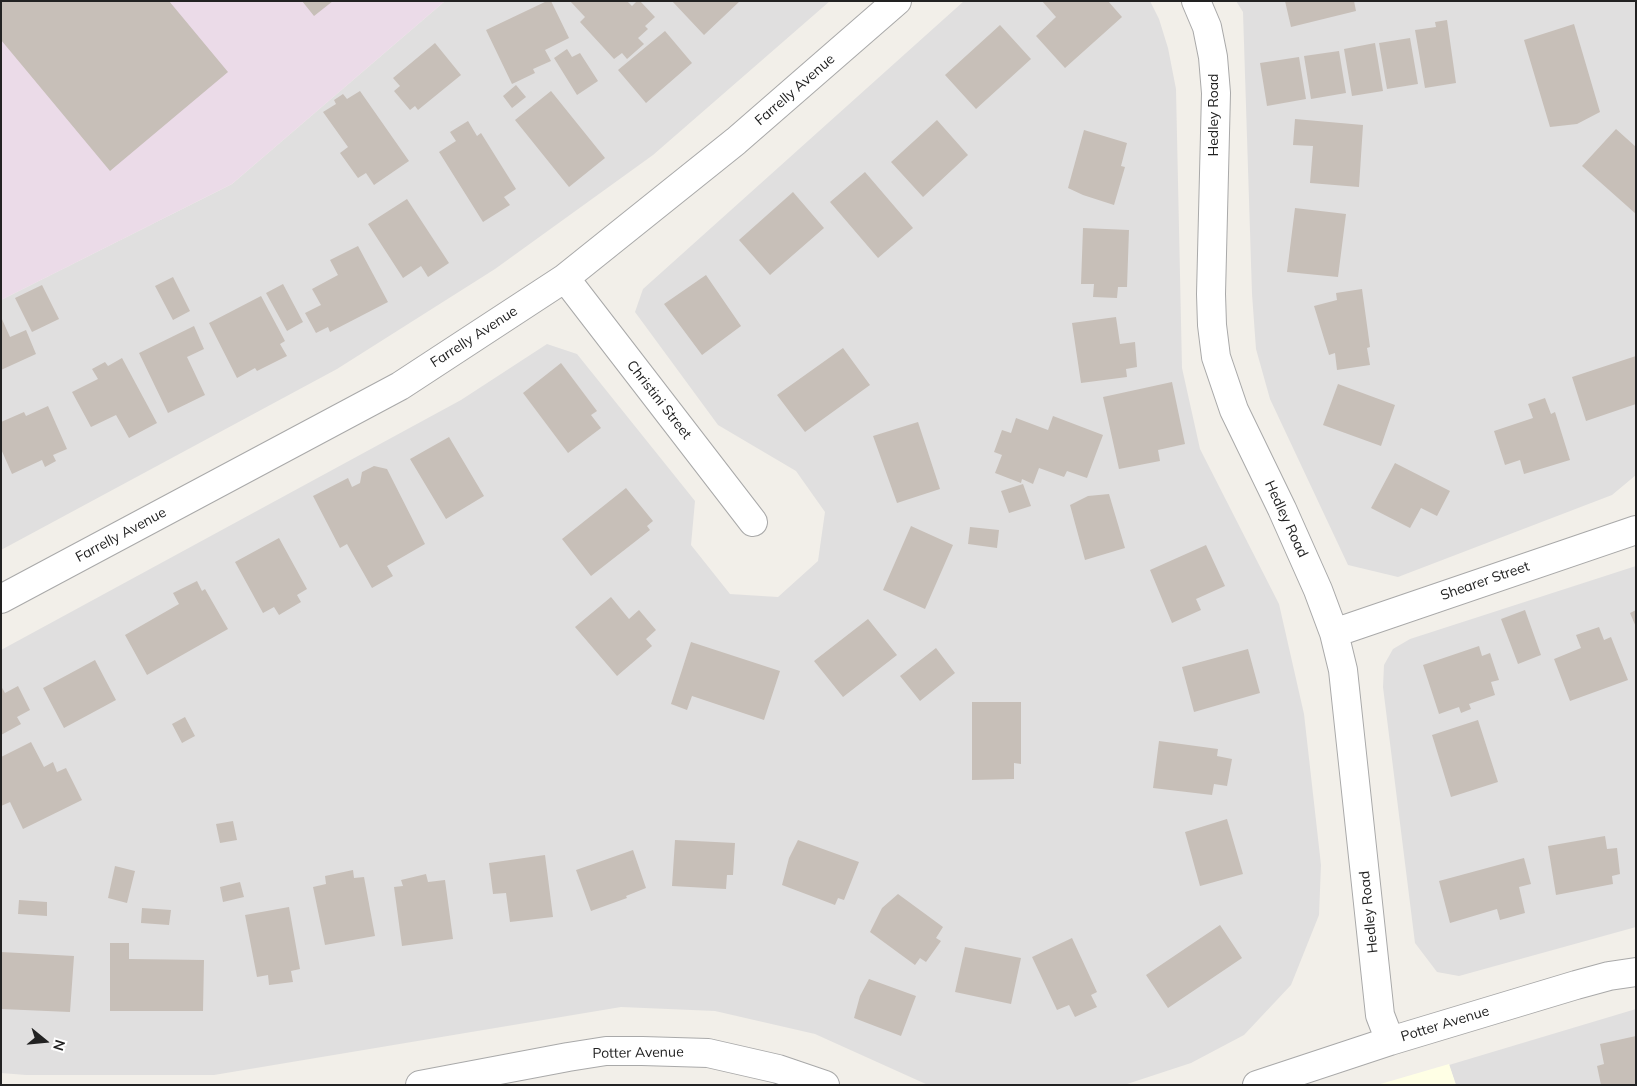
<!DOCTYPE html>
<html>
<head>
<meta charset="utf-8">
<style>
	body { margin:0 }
	#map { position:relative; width:1637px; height:1086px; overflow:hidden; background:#f2efe9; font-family:Mulish,sans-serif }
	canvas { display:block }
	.frame { position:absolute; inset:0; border:2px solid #222; pointer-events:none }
	.north { position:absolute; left:20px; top:1016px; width:50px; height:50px; -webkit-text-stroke:4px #fff; paint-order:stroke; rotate:107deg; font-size:14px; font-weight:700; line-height:20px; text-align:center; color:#222 }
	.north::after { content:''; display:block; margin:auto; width:18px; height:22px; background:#222; clip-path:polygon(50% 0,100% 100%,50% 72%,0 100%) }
</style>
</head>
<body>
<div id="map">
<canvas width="1637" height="1086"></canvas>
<div class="frame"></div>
<div class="north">N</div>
</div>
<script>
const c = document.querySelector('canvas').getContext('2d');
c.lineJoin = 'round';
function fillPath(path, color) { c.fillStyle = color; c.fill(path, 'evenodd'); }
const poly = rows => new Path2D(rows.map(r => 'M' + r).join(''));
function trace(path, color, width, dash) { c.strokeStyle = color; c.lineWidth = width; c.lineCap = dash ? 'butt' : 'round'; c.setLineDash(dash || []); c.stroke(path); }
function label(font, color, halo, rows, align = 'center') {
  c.font = font + ' Mulish,sans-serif'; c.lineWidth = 4.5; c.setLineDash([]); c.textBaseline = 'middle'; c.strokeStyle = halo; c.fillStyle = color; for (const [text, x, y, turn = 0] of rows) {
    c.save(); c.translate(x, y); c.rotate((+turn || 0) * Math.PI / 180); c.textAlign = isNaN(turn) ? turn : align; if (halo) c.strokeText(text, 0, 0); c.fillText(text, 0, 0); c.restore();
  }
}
const residential = poly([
	[445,1,830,1,653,155,495,269,337,369,1,550,1,300,232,184],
	[964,1,1150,1,1159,19,1168,48,1176,89,1182,368,1200,449,1279,604,1304,714,1321,865,1319,915,1291,985,1244,1035,1191,1063,1124,1085,928,1085,815,1034,715,1011,621,1007,214,1075,26,1075,1,1073,1,650,461,400,547,344,577,354,695,501,691,545,730,594,778,597,818,561,825,512,796,471,718,425,635,312,643,289],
	[1236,1,1636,1,1636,475,1612,495,1398,577,1348,565,1270,399,1256,349,1252,294,1243,12],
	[1636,566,1636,927,1459,976,1437,972,1415,943,1383,687,1384,665,1393,649,1410,639],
	[1636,1009,1636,1085,1456,1085,1449,1065]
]);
const industrial = poly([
	[1,1,445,1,232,184,1,300]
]);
const education = poly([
	[1449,1064,1456,1085,1377,1085]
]);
const building = poly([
	[1,1,169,1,228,72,110,171,1,40],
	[302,1,333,1,314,16],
	[547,1,551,1,569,38,545,50,551,61,533,69,535,73,512,84,486,30],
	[570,1,627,1,632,6,637,1,640,1,655,17,645,26,648,29,638,38,644,44,627,59,622,53,614,59,580,22,585,17],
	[672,1,740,1,704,35],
	[1042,1,1108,1,1122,17,1065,68,1036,36,1056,17],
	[1285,1,1354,1,1356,11,1291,27],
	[1447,20,1456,83,1425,88,1415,30,1436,27,1435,22],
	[1574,24,1600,112,1577,124,1550,127,1524,40],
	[1000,25,1031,59,976,109,945,75],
	[665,31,692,63,646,103,618,70],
	[1410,38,1418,84,1387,89,1379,43],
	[435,43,461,75,418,110,415,106,410,110,394,91,400,86,393,78],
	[1375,43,1383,91,1352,96,1344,49],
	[567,49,572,57,580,53,598,81,577,95,554,58],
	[1339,51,1346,93,1311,99,1304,56],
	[1299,57,1306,99,1267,106,1260,63],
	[516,85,526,97,512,108,503,96],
	[360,91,409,161,374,185,366,173,358,178,340,153,348,147,323,112,336,104,334,100,343,94,347,99],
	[551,91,605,158,569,187,515,120],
	[1295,119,1363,125,1359,187,1310,183,1313,146,1293,145],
	[937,120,968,155,923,197,891,162],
	[468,121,477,136,481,133,516,189,504,197,510,205,483,222,439,152,456,141,450,132],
	[1616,129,1636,147,1636,214,1582,166],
	[1084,130,1127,143,1121,166,1125,167,1114,205,1083,195,1068,188],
	[865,172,913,228,878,258,830,202],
	[793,192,824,228,770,275,739,240],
	[407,199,449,263,428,277,421,266,403,278,368,224],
	[1295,208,1346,214,1338,277,1287,272],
	[1083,228,1129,230,1127,287,1118,287,1117,298,1093,297,1094,284,1081,284],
	[358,246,388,302,330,332,328,327,316,333,305,313,321,305,312,289,338,275,330,260],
	[706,275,741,326,702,355,664,304],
	[173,277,190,311,173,320,155,286],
	[283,284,303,322,287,331,266,293],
	[42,285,59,319,32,332,15,298],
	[1362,289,1370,347,1367,348,1370,365,1337,370,1335,353,1329,355,1314,306,1337,300,1336,293],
	[261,296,285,341,280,344,287,356,257,371,255,368,237,378,209,323],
	[1,317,10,337,26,330,36,354,1,370],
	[1116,317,1120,344,1135,342,1137,367,1126,369,1127,377,1081,383,1072,323],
	[194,326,204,349,187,357,205,395,168,413,139,353],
	[843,348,870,385,805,432,777,395],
	[1636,356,1636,404,1586,421,1572,377],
	[122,358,157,423,129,438,116,415,91,427,72,392,98,379,92,369,105,362,108,366],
	[561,363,597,411,591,415,601,428,568,453,523,393],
	[1172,382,1185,444,1158,450,1160,461,1119,469,1103,397],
	[1338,384,1395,405,1381,446,1323,425],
	[1545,398,1551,414,1555,412,1570,460,1524,474,1520,460,1505,465,1494,431,1533,418,1528,404],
	[48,406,67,449,53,455,56,461,45,467,42,460,12,474,1,449,1,422,24,412,26,416],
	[1053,416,1103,435,1087,478,1067,471,1064,477,1039,468,1033,484,1022,479,1021,483,995,473,1002,455,994,452,1002,430,1011,433,1016,418,1048,430],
	[918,422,940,489,897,503,873,436],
	[449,437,484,496,446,519,410,459],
	[1395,463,1450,491,1437,516,1421,508,1410,528,1371,508],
	[374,466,387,469,425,544,387,566,393,576,372,588,347,544,340,548,313,496,348,478,352,487,360,483,362,472],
	[1023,484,1031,506,1009,513,1001,491],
	[626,488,653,521,647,526,650,530,591,576,562,539],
	[1109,494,1125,548,1085,560,1070,505,1088,496],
	[911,526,953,545,925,609,883,590],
	[970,527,999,530,997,548,968,544],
	[279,538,307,589,297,595,301,602,279,615,274,607,263,613,235,562],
	[1206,545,1225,586,1196,599,1201,610,1172,623,1150,570],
	[197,581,202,591,205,589,228,629,147,675,125,635,179,604,173,593],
	[611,597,629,619,639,610,656,630,646,639,652,646,617,676,575,627],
	[1525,610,1541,655,1518,664,1501,619],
	[1636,610,1636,627,1630,613],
	[868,619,897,655,843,697,814,661],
	[1599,627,1604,640,1611,637,1628,680,1570,701,1554,659,1581,648,1576,635],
	[691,642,780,671,764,720,692,696,687,710,671,704],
	[1479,646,1482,656,1490,653,1499,680,1491,682,1495,695,1469,704,1471,709,1461,713,1459,707,1439,714,1423,665],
	[936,648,955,673,920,701,900,676],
	[1248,649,1260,693,1194,712,1182,667],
	[95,660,116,700,64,728,43,688],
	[1,686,5,693,18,686,30,710,17,717,21,724,1,735],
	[972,702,1021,702,1021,764,1014,763,1014,779,972,780],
	[185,717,195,736,182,743,172,724],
	[1478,720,1498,782,1451,797,1432,735],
	[1159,741,1218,749,1217,756,1232,759,1227,786,1214,784,1212,795,1153,788],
	[31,742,44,767,53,762,57,772,66,768,82,800,23,829,10,802,1,806,1,757],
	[1227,819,1243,874,1200,886,1185,832],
	[233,821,237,840,220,843,216,824],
	[1605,836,1607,849,1617,848,1620,874,1612,876,1613,884,1556,895,1548,846],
	[675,840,735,843,733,875,727,875,726,889,672,886],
	[798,840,859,862,844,900,838,898,835,905,782,885,789,858],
	[633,850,646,888,626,896,627,898,591,911,576,870],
	[545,855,553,917,510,922,506,893,493,894,489,863],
	[1524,858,1531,884,1519,887,1525,913,1500,920,1497,909,1450,923,1439,881],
	[115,866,135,871,127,903,108,898],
	[353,870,354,878,364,877,375,936,325,945,313,887,326,884,325,876],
	[426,874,428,882,445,880,453,939,402,946,394,887,403,886,401,880],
	[240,882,244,897,223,902,220,887],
	[898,894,943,927,936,938,941,941,926,962,920,958,915,965,870,932,882,908],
	[19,900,47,902,47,916,18,914],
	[289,907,300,969,291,971,293,982,269,985,268,975,257,977,245,915],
	[142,908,171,910,169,925,141,923],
	[1220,925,1242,958,1168,1008,1146,975],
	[1072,938,1097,992,1091,995,1097,1007,1075,1017,1069,1005,1057,1010,1032,957],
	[110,943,129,943,129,959,204,960,203,1011,110,1011],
	[965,947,1021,958,1011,1004,955,992],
	[1,952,74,956,70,1012,1,1009],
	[869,979,916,996,901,1036,854,1018,860,996],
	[1636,1036,1636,1085,1601,1085,1597,1066,1604,1064,1600,1044]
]);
const street = poly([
	[1196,1,1207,27,1213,57,1216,93,1211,294,1212,325,1216,357,1234,410,1282,509,1318,590,1334,633,1343,670,1380,1015,1390,1041],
	[565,278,753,522],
	[1,599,400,386,565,278,736,141,897,1],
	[1334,633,1636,530],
	[420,1085,568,1057,606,1051,642,1051,708,1053,778,1069,825,1085],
	[1257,1085,1390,1041,1576,985,1609,976,1636,972]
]);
const streetNames = [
	["Farrelly Avenue",795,90,-41],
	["Hedley Road",1214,115,-90],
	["Farrelly Avenue",474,337,-33],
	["Christini Street",659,400,52],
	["Hedley Road",1286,519,65],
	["Farrelly Avenue",121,535,-28],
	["Shearer Street",1485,581,-19],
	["Hedley Road",1369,912,-96],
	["Potter Avenue",1445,1024,-17],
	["Potter Avenue",638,1053,-1]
];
fillPath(residential, '#e0dfdf');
fillPath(industrial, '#ebdbe8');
fillPath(education, '#ffffe5');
fillPath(building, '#c7bfb8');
trace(street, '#a9a9a9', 30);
trace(street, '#fff', 28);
label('14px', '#222', '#fff', streetNames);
</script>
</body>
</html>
